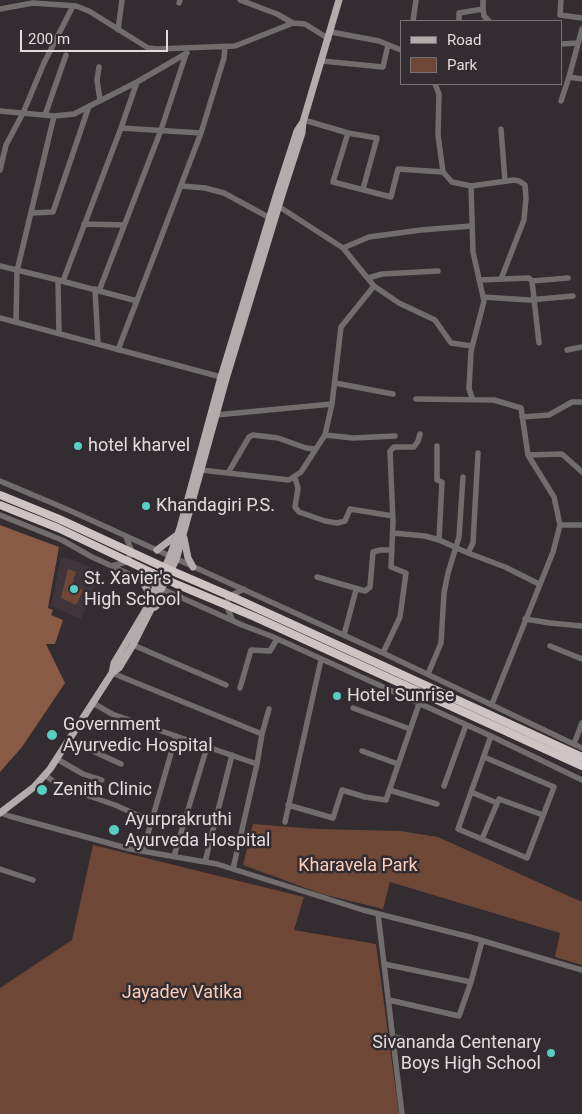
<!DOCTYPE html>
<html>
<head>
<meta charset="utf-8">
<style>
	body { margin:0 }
	#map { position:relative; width:582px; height:1114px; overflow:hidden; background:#332c30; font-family:Roboto,sans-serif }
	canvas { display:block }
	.legend { position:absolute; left:400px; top:20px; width:162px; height:65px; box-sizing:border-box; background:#332c30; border:1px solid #787276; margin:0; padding:6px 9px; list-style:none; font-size:15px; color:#e0dcde }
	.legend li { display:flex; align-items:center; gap:10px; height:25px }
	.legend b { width:25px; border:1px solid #787276 }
	.scale { position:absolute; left:20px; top:30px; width:148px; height:22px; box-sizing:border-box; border:2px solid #e0dcde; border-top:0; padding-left:6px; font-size:15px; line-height:18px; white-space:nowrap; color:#e0dcde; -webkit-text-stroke:4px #332c30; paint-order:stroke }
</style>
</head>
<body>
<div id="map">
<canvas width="582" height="1114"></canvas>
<ul class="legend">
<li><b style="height:6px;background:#b4abac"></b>Road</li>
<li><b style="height:14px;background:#6e4736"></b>Park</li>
</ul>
<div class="scale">200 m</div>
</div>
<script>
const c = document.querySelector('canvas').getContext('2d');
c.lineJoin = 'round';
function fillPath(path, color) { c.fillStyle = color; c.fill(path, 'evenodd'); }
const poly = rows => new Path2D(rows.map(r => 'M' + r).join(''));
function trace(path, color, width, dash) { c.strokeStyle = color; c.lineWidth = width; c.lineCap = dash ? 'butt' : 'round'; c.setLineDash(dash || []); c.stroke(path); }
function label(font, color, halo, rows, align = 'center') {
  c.font = font + ' Roboto,sans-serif'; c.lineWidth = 5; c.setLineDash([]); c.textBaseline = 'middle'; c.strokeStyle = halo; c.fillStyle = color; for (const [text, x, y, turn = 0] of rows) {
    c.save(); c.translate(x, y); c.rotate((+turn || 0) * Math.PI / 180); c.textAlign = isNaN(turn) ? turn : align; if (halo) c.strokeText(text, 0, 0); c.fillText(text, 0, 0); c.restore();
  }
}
const built = poly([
	[61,557,74,560,101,572,81,619,51,606]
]);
const green = poly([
	[68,569,76,572,72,585,83,590,76,605,61,598],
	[253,824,317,829,400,831,438,837,582,902,582,965,555,957,560,933,390,882,383,909,322,894,243,865],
	[93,845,304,897,294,930,376,944,399,1114,0,1114,0,988,72,940]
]);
const forest = poly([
	[0,525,59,547,48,608,53,610,51,615,63,620,55,644,46,644,65,683,22,747,0,772]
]);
const minor = poly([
	[240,0,277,14,293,23],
	[561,0,560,15,582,18],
	[179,3,180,0],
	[0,9,33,3,76,6,89,11,148,48,157,49,235,46,293,23,305,24,329,39],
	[483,9,484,16,489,21],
	[413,21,416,0],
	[459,21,459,13,483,9,483,0],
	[582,29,569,77,582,79],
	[118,30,122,0],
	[331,32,379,41,401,50],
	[561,44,578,43],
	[322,61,383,67,388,45],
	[99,67,97,80,100,100],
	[435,84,439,94,438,135,443,172,452,182,471,186,473,252,484,301,471,351,469,389,473,400],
	[561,101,569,77],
	[0,111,54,116,74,114,137,82,187,53],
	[45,115,66,55],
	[304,120,348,133,333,182,391,197,398,169,443,172],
	[121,128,201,133],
	[501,129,505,181],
	[348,133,377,138,363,189],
	[0,170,6,145,23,113,44,63,73,6],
	[182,186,205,188,224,193,270,218],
	[471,186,514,180,519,181,525,185,526,198,524,220,501,279],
	[278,206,343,248,369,237,421,230,472,226],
	[31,213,53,212,89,106],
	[84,224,124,225],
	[343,248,374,286,399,303,435,320,451,343,472,346],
	[0,266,58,280,137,301],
	[368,278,382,274,438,271],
	[58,280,59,333],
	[479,280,529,278,532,281,539,343],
	[63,281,121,128,137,82],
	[532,281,568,278],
	[95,289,98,344],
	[99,291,161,130,186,54],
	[483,297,529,300,573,296],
	[0,318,221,377],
	[16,322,17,271,54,116],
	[118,350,201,133,224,58,225,47],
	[567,350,582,347],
	[335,383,393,394],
	[416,399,494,400,521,408,528,455,554,497,560,525,553,552,492,704],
	[216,415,332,404],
	[522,417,549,415,572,402,582,402],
	[325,435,353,438,395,436],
	[437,446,437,480,442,482,439,540],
	[528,455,562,454,582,472],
	[201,470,289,480,301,472,325,435,332,404,341,327,374,286],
	[228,473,249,437,253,435,278,438,306,448,316,449],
	[295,478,298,488,295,507,299,512,325,521,337,523,345,521,350,509,393,516],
	[0,481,71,511,383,653,582,748],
	[0,515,62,540,92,557,129,574,242,625,271,636,491,736,582,780],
	[560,525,582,525],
	[393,533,425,536,439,540,468,553,473,543,478,453],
	[468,553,505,567,539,584],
	[112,566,126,562,129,557,131,549,126,537],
	[317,577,365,591,370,587,373,552,380,550,392,550],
	[525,619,550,623,582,626],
	[233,621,227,607,227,601,232,595,244,589],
	[344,635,356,590],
	[133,645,226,685],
	[550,646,582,659],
	[383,653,400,617,406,573,391,567,393,522,390,451,394,447,414,447,418,441,420,434],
	[112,673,262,734,257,764,233,869],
	[428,674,441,643,444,593,448,573,459,537,463,477],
	[240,688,251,650,270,651,277,639],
	[93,703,112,714,257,764],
	[353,708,410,729],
	[262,734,269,709],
	[69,740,121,764],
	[574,744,582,723],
	[362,751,398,764],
	[484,757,554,787,527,858,458,829,491,736],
	[57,759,83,774,102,780],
	[45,775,58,785,115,805,151,821],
	[444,786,466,725],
	[389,790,437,804],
	[471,792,497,803],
	[288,805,333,818,342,790,365,797,386,800,419,704],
	[1,813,9,816,130,849,217,864,363,910,470,937,582,970],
	[285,822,321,660],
	[482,839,499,799,543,815],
	[143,851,176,736],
	[174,856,207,747],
	[205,862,232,755],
	[0,869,33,880],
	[378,914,402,1114],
	[384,964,471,982],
	[389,1000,459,1016,471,982,482,941],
	[393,1037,447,1046]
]);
const major = poly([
	[184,538,188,558,193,567],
	[157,550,177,535],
	[141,579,148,591,148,599],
	[155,607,162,601,179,596],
	[112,673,119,668,133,645,176,560,226,379,282,195,302,133,303,122,339,0],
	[0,813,34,787,50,769,112,673,114,663,145,611,170,556,180,528,221,377,277,193,297,131,303,122]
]);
const highway = poly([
	[0,495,59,519,172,571,237,599,582,757],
	[0,505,58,528,176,584,255,617,582,766]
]);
const markers = [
	[78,446,5,"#57cec1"],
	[146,506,5,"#57cec1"],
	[74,589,5,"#57cec1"],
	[337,696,5,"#57cec1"],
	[52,735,6,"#57cec1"],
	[42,790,6,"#57cec1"],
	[114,830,6,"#57cec1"],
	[551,1053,5,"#57cec1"]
];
const poiNames = [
	["hotel kharvel",88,446],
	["Khandagiri P.S.",156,506],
	["St. Xavier's",84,579],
	["High School",84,600],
	["Hotel Sunrise",347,696],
	["Government",63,725],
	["Ayurvedic Hospital",63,746],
	["Zenith Clinic",53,790],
	["Ayurprakruthi",125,820],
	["Ayurveda Hospital",125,841],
	["Sivananda Centenary",541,1043,"right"],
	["Boys High School",541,1064,"right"]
];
const parkNames = [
	["Kharavela Park",358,866],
	["Jayadev Vatika",182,993]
];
fillPath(built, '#41353c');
fillPath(green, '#6e4736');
fillPath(forest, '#895a45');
trace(minor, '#726d6d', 5.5);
trace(major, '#b4abac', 7);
trace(highway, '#cfc4c4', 8);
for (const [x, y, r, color] of markers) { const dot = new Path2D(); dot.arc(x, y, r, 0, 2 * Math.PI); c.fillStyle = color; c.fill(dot); trace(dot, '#332c30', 2); }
label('18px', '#e0dcde', '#332c30', poiNames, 'left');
label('18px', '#fccdb9', '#332c30', parkNames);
</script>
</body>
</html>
